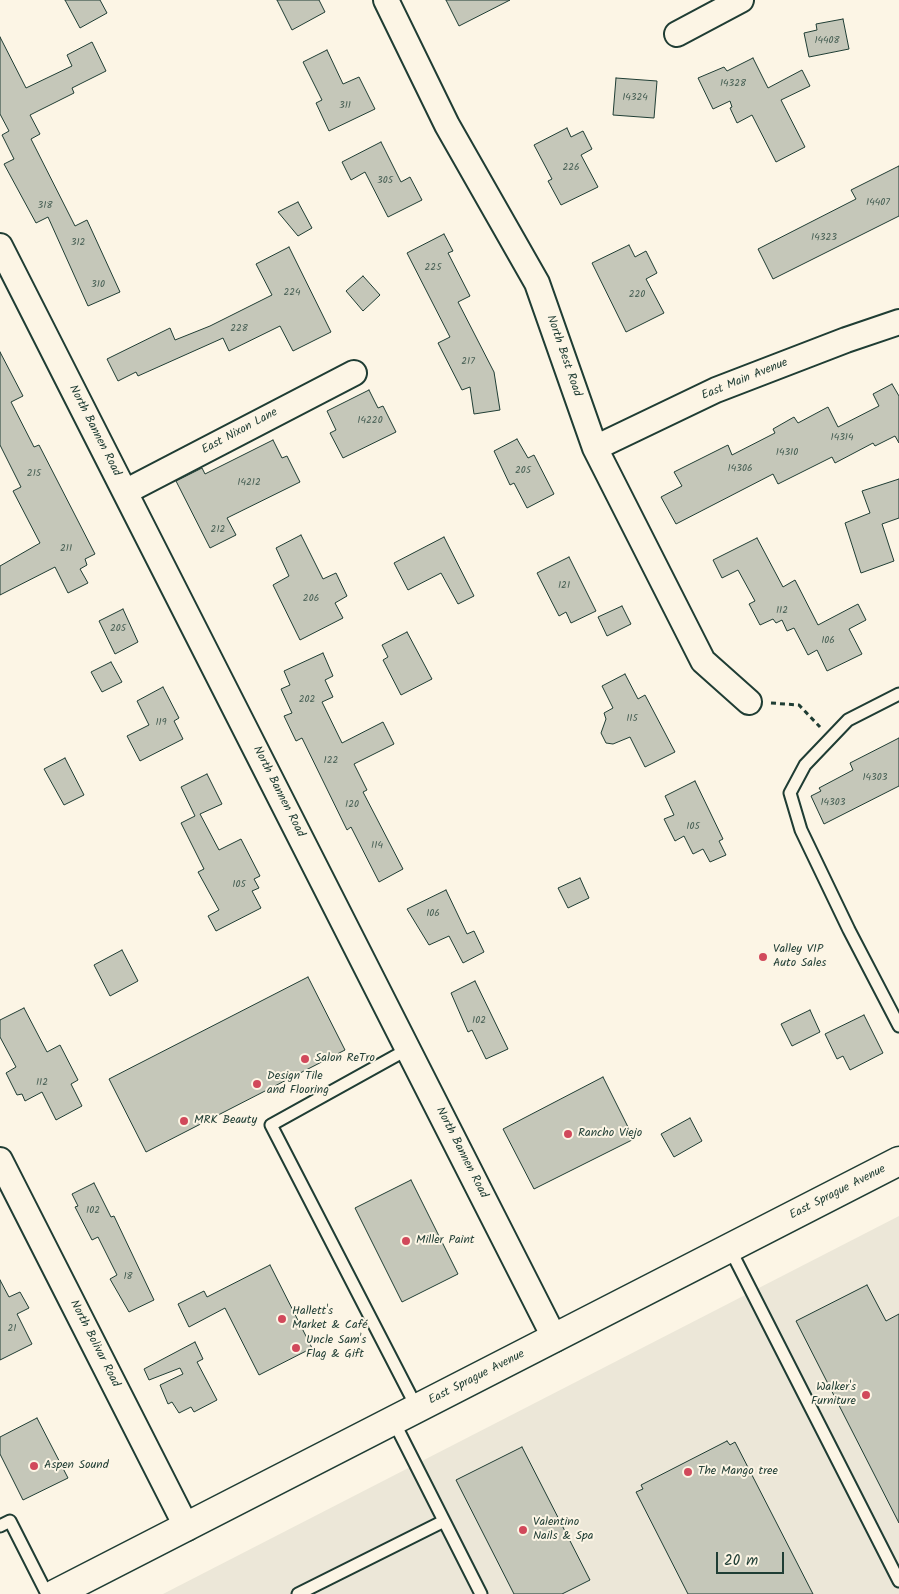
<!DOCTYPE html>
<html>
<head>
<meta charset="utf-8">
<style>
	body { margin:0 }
	#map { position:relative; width:899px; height:1594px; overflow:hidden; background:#fcf5e5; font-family:Kalam,sans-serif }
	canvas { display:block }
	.scale { position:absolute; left:716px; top:1552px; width:68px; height:22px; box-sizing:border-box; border:2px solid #1f3d34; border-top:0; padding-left:6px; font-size:15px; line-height:18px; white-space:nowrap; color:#1f3d34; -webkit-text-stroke:4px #fcf5e5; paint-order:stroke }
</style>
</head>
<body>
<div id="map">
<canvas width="899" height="1594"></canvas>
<div class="scale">20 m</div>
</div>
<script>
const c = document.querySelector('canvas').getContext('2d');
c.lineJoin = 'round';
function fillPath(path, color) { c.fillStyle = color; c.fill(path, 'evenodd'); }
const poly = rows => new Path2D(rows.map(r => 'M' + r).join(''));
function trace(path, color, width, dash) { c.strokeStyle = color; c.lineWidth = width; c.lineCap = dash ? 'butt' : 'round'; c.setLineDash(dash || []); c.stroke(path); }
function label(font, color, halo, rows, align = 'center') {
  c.font = font + ' Kalam,sans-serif'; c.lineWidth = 4; c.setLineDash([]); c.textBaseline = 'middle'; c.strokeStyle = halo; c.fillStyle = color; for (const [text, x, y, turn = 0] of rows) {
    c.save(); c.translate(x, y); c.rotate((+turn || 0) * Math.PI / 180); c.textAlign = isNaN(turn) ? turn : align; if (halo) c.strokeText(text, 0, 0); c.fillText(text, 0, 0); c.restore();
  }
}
const built = poly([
	[899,1216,899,1594,163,1594]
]);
const building = poly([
	[65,0,100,0,107,13,80,28,65,0],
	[277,0,319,0,325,12,292,30,277,0],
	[446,0,510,0,459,26,446,0],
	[843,19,849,49,809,57,804,33,817,30,816,24,843,19],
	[0,37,26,88,72,66,67,55,92,42,106,71,72,88,74,93,30,115,40,134,31,139,75,226,87,220,120,292,88,306,48,217,36,223,4,164,14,159,2,135,9,131,0,114,0,37],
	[327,50,343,84,359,77,375,109,329,131,316,103,322,100,303,62,327,50],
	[753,58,768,88,802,70,810,86,781,100,805,147,776,162,752,115,737,123,730,108,732,107,730,101,713,109,698,78,724,67,727,71,753,58],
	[616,78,657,81,654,118,613,115,616,78],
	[567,128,571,137,583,131,592,149,581,155,598,187,561,205,548,181,552,179,534,145,567,128],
	[381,142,401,182,410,177,422,200,388,217,365,172,351,180,342,162,381,142],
	[899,166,899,216,773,279,758,249,856,199,851,190,899,166],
	[298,202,312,228,298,236,278,212,298,202],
	[444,234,453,251,448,253,470,296,458,302,494,372,500,410,474,414,470,387,462,390,438,343,450,337,407,253,444,234],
	[629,245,635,257,646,251,657,273,646,279,664,313,626,332,592,263,629,245],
	[289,247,331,332,293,351,280,326,229,351,223,338,138,376,136,372,118,381,107,359,170,328,175,340,210,326,272,295,256,264,289,247],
	[363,276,380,295,363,311,346,291,363,276],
	[0,352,23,396,11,402,34,447,39,445,95,554,85,559,87,565,80,569,88,583,68,593,55,567,0,595,0,566,40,543,13,491,21,487,0,445,0,352],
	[892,384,899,396,899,443,895,436,875,446,873,443,835,463,832,457,778,484,773,474,676,524,661,497,682,486,674,472,728,445,732,455,775,433,773,429,794,417,798,423,828,407,838,427,879,406,873,394,892,384],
	[369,390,378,408,383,406,396,432,343,458,330,433,336,430,327,411,369,390],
	[517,439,528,458,534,455,554,494,527,508,514,483,510,485,494,451,517,439],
	[273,440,282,458,287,456,300,482,227,518,236,535,210,548,176,481,202,468,205,474,273,440],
	[899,479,899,518,882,524,894,561,861,573,845,523,870,513,862,491,899,479],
	[301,535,323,579,336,573,347,596,335,603,343,618,300,640,273,585,289,576,276,548,301,535],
	[444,537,474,596,458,604,441,573,408,590,394,563,444,537],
	[757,538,783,587,795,580,818,625,858,604,866,620,849,629,862,654,827,671,817,650,808,655,794,628,787,631,782,620,776,623,773,619,760,625,749,604,755,601,738,570,722,578,713,560,757,538],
	[569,557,596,611,571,623,566,612,559,616,537,573,569,557],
	[622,606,631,624,607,636,598,617,622,606],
	[123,609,138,642,115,654,99,621,123,609],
	[407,632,432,679,401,695,383,660,388,657,382,645,407,632],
	[323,653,333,676,325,680,333,697,322,702,342,743,383,722,394,744,354,764,367,790,363,792,403,869,379,882,351,827,347,830,302,738,296,741,284,716,292,713,281,689,290,685,284,671,323,653],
	[111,662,122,682,102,692,91,672,111,662],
	[625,674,638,699,645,695,675,752,645,767,630,737,613,744,606,743,601,733,606,719,604,713,613,708,602,686,625,674],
	[163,687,179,718,174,721,183,739,140,761,127,736,149,725,137,701,163,687],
	[899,738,899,786,824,824,811,796,821,791,819,788,853,770,850,763,899,738],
	[65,758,84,795,64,805,44,769,65,758],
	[207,774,222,804,200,814,219,850,241,839,260,876,254,879,259,888,252,891,261,908,216,931,208,916,219,910,198,872,204,869,181,823,195,816,181,787,207,774],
	[695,781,723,839,719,841,726,855,710,862,703,849,693,854,684,836,675,841,664,819,674,815,665,796,695,781],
	[580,878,589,898,568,908,558,888,580,878],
	[446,890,467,934,474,931,484,952,463,963,449,936,429,945,407,909,446,890],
	[122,950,138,981,110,996,94,965,122,950],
	[308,977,345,1050,146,1152,109,1079,308,977],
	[475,981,508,1049,486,1059,472,1030,468,1032,451,993,475,981],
	[24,1008,47,1052,60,1045,78,1080,71,1084,82,1106,56,1120,42,1092,25,1101,22,1094,17,1095,6,1073,16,1067,0,1037,0,1020,24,1008],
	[810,1010,820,1032,792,1046,781,1024,810,1010],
	[864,1015,883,1053,850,1070,843,1056,837,1059,825,1034,864,1015],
	[603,1077,634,1139,534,1189,503,1129,603,1077],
	[690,1118,702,1141,674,1157,661,1134,690,1118],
	[411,1180,458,1274,402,1302,355,1208,411,1180],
	[94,1183,111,1217,114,1216,154,1300,129,1312,110,1279,117,1275,98,1237,92,1240,75,1207,78,1206,72,1194,94,1183],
	[270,1265,312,1348,259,1375,225,1308,189,1327,178,1304,204,1291,207,1297,270,1265],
	[0,1280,9,1297,20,1292,29,1308,17,1314,32,1344,0,1360,0,1280],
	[867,1285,886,1321,899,1314,899,1523,796,1321,867,1285],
	[195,1342,203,1359,197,1362,217,1400,194,1412,191,1407,179,1413,172,1402,168,1404,160,1385,183,1374,180,1368,149,1380,144,1369,195,1342],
	[37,1418,68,1478,23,1500,0,1454,0,1437,37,1418],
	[727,1441,730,1445,735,1442,813,1594,688,1594,636,1492,643,1489,641,1485,727,1441],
	[522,1447,590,1580,562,1594,514,1594,456,1480,522,1447]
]);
const path = poly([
	[771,703,799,705,820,727]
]);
const lane = poly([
	[899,694,848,720,805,765,790,793,801,830,849,930,899,1026],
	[408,1049,271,1125,417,1408],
	[730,1249,899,1581],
	[393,1420,481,1594],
	[0,1526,10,1521,47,1594],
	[298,1594,444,1521]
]);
const street = poly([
	[386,0,447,125,537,283,595,448,703,661,749,702],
	[677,34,741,0],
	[0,246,555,1339],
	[595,448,716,390,846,340,899,322],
	[125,492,354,373],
	[0,1160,187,1528]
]);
const primary = poly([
	[55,1594,899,1161]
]);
const markers = [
	[763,957,5,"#d1495b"],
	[305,1059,5,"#d1495b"],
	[257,1084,5,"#d1495b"],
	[184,1121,5,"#d1495b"],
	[568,1134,5,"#d1495b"],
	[406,1241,5,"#d1495b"],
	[282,1319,5,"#d1495b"],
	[296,1348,5,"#d1495b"],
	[866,1395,5,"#d1495b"],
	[34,1466,5,"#d1495b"],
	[688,1472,5,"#d1495b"],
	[523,1530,5,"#d1495b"]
];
const numberNames = [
	["14408",827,41],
	["14328",733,84],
	["14324",635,98],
	["311",345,106],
	["226",571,168],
	["305",385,181],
	["14407",878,203],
	["318",45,206],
	["14323",824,238],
	["312",78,243],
	["225",433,268],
	["310",98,285],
	["224",292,293],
	["220",637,295],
	["228",239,329],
	["217",468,362],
	["14220",370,421],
	["14314",842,438],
	["14310",787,453],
	["14306",740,469],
	["205",523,471],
	["215",34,474],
	["14212",249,483],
	["212",218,530],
	["211",66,549],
	["121",564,586],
	["206",311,599],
	["112",782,611],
	["205",118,629],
	["106",828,641],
	["202",307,700],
	["115",632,719],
	["119",161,723],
	["122",331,761],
	["14303",875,778],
	["14303",833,803],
	["120",352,805],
	["105",693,827],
	["114",377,846],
	["105",239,885],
	["106",433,914],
	["102",479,1021],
	["112",42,1083],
	["102",93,1211],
	["18",128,1277],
	["21",12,1329]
];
const streetNames = [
	["North Best Road",563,356,71],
	["East Main Avenue",745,380,-22],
	["North Bannen Road",94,431,63],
	["East Nixon Lane",240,432,-28],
	["North Bannen Road",278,792,63],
	["North Bannen Road",461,1153,63],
	["East Sprague Avenue",838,1193,-27],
	["North Bolivar Road",94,1344,63],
	["East Sprague Avenue",477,1378,-27]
];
const poiNames = [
	["Valley VIP",773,950],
	["Auto Sales",773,964],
	["Salon ReTro",315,1059],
	["Design Tile",267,1077],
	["and Flooring",267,1091],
	["MRK Beauty",194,1121],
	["Rancho Viejo",578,1134],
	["Miller Paint",416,1241],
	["Hallett's",292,1312],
	["Market & Café",292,1326],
	["Uncle Sam's",306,1341],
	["Flag & Gift",306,1355],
	["Walker's",856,1388,"right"],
	["Furniture",856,1402,"right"],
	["Aspen Sound",44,1466],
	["The Mango tree",698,1472],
	["Valentino",533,1523],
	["Nails & Spa",533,1537]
];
fillPath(built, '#ece7d8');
fillPath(building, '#c5c7b9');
trace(building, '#1f3d34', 1);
trace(lane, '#1f3d34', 15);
trace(street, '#1f3d34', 28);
trace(primary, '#1f3d34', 31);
trace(path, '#1f3d34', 3, [5, 4]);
trace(lane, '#fcf5e5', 11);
trace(street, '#fcf5e5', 24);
trace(primary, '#fcf5e5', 28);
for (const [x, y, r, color] of markers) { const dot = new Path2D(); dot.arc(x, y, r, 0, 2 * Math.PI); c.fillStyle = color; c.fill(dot); trace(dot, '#fcf5e5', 2); }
label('10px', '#486055', null, numberNames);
label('12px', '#1f3d34', '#fcf5e5', streetNames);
label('12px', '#1f3d34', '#fcf5e5', poiNames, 'left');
</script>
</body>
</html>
